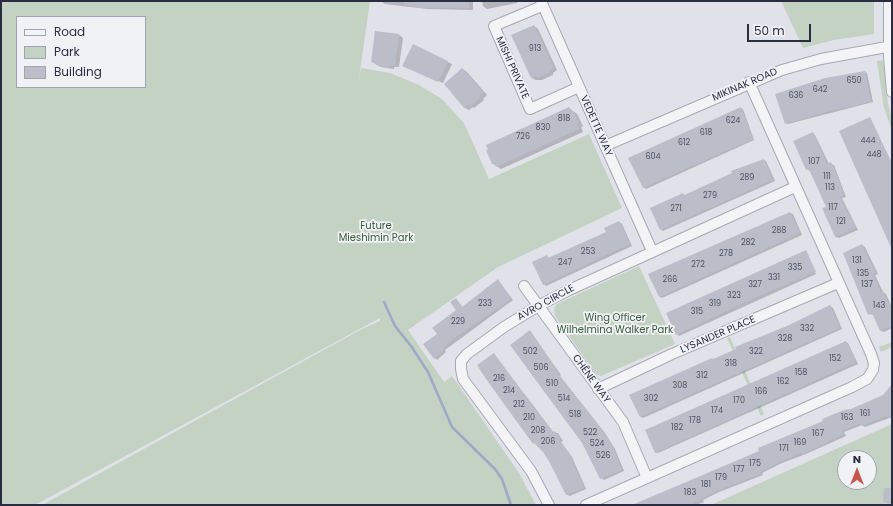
<!DOCTYPE html>
<html>
<head>
<meta charset="utf-8">
<style>
	body { margin:0 }
	#map { position:relative; width:893px; height:506px; overflow:hidden; background:#e1e2e9; font-family:Poppins,sans-serif }
	canvas { display:block }
	.frame { position:absolute; inset:0; border:2px solid #2a2d40; pointer-events:none }
	.legend { position:absolute; left:16px; top:16px; width:130px; height:72px; box-sizing:border-box; background:#f0f2f6; border:1px solid #a1a3ad; margin:0; padding:5px 7px; list-style:none; font-size:12px; color:#2a2d40 }
	.legend li { display:flex; align-items:center; gap:8px; height:20px }
	.legend b { width:20px; border:1px solid #a1a3ad }
	.north { position:absolute; left:837px; top:450px; width:40px; height:40px; box-sizing:border-box; background:#f0f2f6; border:1px solid #a1a3ad; border-radius:50%; rotate:0deg; font-size:11px; font-weight:700; line-height:16px; text-align:center; color:#2a2d40 }
	.north::after { content:''; display:block; margin:auto; width:14px; height:18px; background:#c7574c; clip-path:polygon(50% 0,100% 100%,50% 72%,0 100%) }
	.scale { position:absolute; left:747px; top:24px; width:64px; height:18px; box-sizing:border-box; border:2px solid #2a2d40; border-top:0; padding-left:5px; font-size:12px; line-height:14px; white-space:nowrap; color:#2a2d40; -webkit-text-stroke:3px #f0f2f6; paint-order:stroke }
</style>
</head>
<body>
<div id="map">
<canvas width="893" height="506"></canvas>
<div class="frame"></div>
<ul class="legend">
<li><b style="height:5px;background:#f4f4f7"></b>Road</li>
<li><b style="height:11px;background:#c3d2c3"></b>Park</li>
<li><b style="height:11px;background:#bbbdc9"></b>Building</li>
</ul>
<div class="north">N</div>
<div class="scale">50 m</div>
</div>
<script>
const c = document.querySelector('canvas').getContext('2d');
c.lineJoin = 'round';
function fillPath(path, color) { c.fillStyle = color; c.fill(path, 'evenodd'); }
const poly = rows => new Path2D(rows.map(r => 'M' + r).join(''));
function trace(path, color, width, dash) { c.strokeStyle = color; c.lineWidth = width; c.lineCap = dash ? 'butt' : 'round'; c.setLineDash(dash || []); c.stroke(path); }
function label(font, color, halo, rows, align = 'center') {
  c.font = font + ' Poppins,sans-serif'; c.lineWidth = 3.5; c.setLineDash([]); c.textBaseline = 'middle'; c.strokeStyle = halo; c.fillStyle = color; for (const [text, x, y, turn = 0] of rows) {
    c.save(); c.translate(x, y); c.rotate((+turn || 0) * Math.PI / 180); c.textAlign = isNaN(turn) ? turn : align; if (halo) c.strokeText(text, 0, 0); c.fillText(text, 0, 0); c.restore();
  }
}
const green = poly([
	[1,1,370,1,358,85,361,68,390,73,419,85,442,99,464,123,489,179,589,134,622,208,498,267,408,330,444,382,452,376,519,473,536,505,42,505,360,330,380,321,380,318,35,505,1,505],
	[17,17,145,17,145,87,17,87],
	[781,1,874,1,874,34,834,40,803,48],
	[883,60,888,104,892,119,892,131,884,108,877,61],
	[639,266,675,344,601,376,596,374,555,316,554,309,557,304],
	[730,337,764,414,761,416,727,338],
	[892,342,892,347,881,352,879,347],
	[892,424,892,505,711,505],
	[845,458,869,458,869,482,845,482]
]);
const shadow = poly([
	[380,1,473,1,473,10,427,9,385,4],
	[482,1,517,1,517,3,487,9,483,6],
	[534,26,538,29,557,70,553,73,553,75,542,80,536,80,532,78,513,36],
	[375,32,399,35,403,38,399,67,394,67,394,69,381,67,372,62],
	[413,45,452,64,443,83,408,68],
	[463,69,467,72,487,95,483,99,484,100,474,108,473,107,469,110,465,108,445,84],
	[865,72,867,73,873,102,788,124,786,123],
	[569,108,577,114,583,126,581,127,583,132,501,169,492,163,487,145],
	[740,108,743,109,754,140,646,189,644,188,629,159],
	[870,118,892,163,892,248],
	[812,133,815,135,829,164,834,165,846,197,842,198,858,230,839,238,836,237,824,209,827,207,810,171,807,169],
	[764,160,766,161,775,181,663,231,661,229,683,194,686,196],
	[790,213,793,214,802,235,662,298,659,296],
	[619,222,622,224,632,246,546,286,543,284,547,256,549,258,607,233],
	[862,245,865,247,878,274,875,275,883,292,886,294,892,308,892,328,884,332,881,331,874,315,869,314],
	[806,251,816,274,679,336,677,334],
	[498,280,513,300,445,350,446,352,437,360,435,358,424,344,438,334,457,310,456,300,463,307],
	[830,306,833,308,842,329,643,418,640,416,787,327],
	[627,312,631,322,624,324,623,323],
	[530,331,561,375,560,376,605,433,615,449,624,471,604,480,601,478],
	[846,342,848,343,858,364,658,453,655,452],
	[494,354,554,433,558,433,563,441,561,442,572,457,586,489,570,496,567,495],
	[884,396,892,408,892,417,865,427,862,425,844,432,846,436,806,454,782,463,762,473,763,475,719,492,703,500,704,502,696,505,637,505,761,451,824,421,824,420],
	[885,489,892,489,892,503,884,502]
]);
const stream = poly([
	[384,302,395,326,411,346,428,372,452,427,495,469,502,479,511,505]
]);
const building = poly([
	[404,1,469,1,469,8,422,8,404,5],
	[534,25,554,68,549,70,550,72,537,78,536,76,531,78,511,35],
	[375,31,399,34,395,66,390,65,390,67,376,65,376,63,371,62],
	[413,44,448,61,438,82,402,66],
	[462,68,483,92,479,96,480,97,470,107,468,105,464,108,444,84],
	[865,71,871,101,869,102,830,111,785,124,775,94,825,78],
	[569,107,571,112,573,111,579,123,577,124,579,129,496,167,494,163,492,164,486,150,488,150,486,145],
	[741,107,753,139,643,188,628,158],
	[870,117,892,164,892,250,839,131],
	[813,132,827,164,831,162,838,177,844,195,840,197,856,228,835,237,822,208,826,207,809,169,806,170,793,141],
	[764,159,773,180,660,230,650,208,683,193,684,195,691,192,732,173,731,171],
	[790,212,800,233,659,297,648,274],
	[619,221,630,244,543,285,532,262,547,255,548,258,606,232,604,228],
	[862,244,876,273,873,274,881,292,883,291,892,311,892,326,880,331,872,313,868,315,843,253],
	[806,250,816,272,754,298,676,335,666,313],
	[498,279,511,299,456,337,443,348,444,350,434,359,423,344,437,334,432,328,456,310,450,302,456,298,462,307],
	[830,305,840,328,640,417,629,395,712,358,713,359,736,349,735,347,787,326],
	[627,310,630,321,622,324,619,313],
	[530,330,559,374,558,374,603,431,613,447,622,470,600,479,582,443,510,345],
	[846,341,856,362,655,453,645,430],
	[494,353,533,407,553,432,555,431,561,439,559,440,570,455,584,488,566,495,550,463,543,452,534,443,533,444,486,379,477,365],
	[892,384,892,415,887,417,886,416,862,426,861,423,842,431,844,434,803,454,802,452,780,462,760,472,761,474,716,491,691,505,632,505,759,451,758,448,823,421,822,419,844,410,851,409,883,395],
	[884,488,891,488,891,502,883,502]
]);
const minor = poly([
	[541,1,652,251],
	[889,1,889,57,892,92],
	[542,6,494,26,530,109,579,87],
	[605,146,782,70,821,59,892,46],
	[524,286,623,422,647,478],
	[598,389,672,354,838,283],
	[549,505,531,471,463,379,461,369,461,361,467,354,504,327,538,306,567,291,795,187],
	[586,505,852,387,867,379,873,370,874,363,871,354,749,82]
]);
const numberNames = [
	["913",535,49],
	["650",854,81],
	["642",820,90],
	["636",796,96],
	["818",564,119],
	["624",733,121],
	["830",543,128],
	["618",706,133],
	["726",523,137],
	["444",868,141],
	["612",684,143],
	["448",874,155],
	["604",653,157],
	["107",814,162],
	["111",827,177],
	["289",747,178],
	["113",830,188],
	["279",710,196],
	["117",833,208],
	["271",676,209],
	["121",841,222],
	["288",779,231],
	["282",748,243],
	["253",588,252],
	["278",726,254],
	["131",857,261],
	["247",565,263],
	["272",698,265],
	["335",795,268],
	["135",863,274],
	["331",774,278],
	["266",670,280],
	["327",755,285],
	["137",867,285],
	["323",734,296],
	["233",485,304],
	["319",715,304],
	["143",879,306],
	["315",697,312],
	["229",458,322],
	["332",807,329],
	["328",785,339],
	["502",530,352],
	["322",756,352],
	["152",835,359],
	["318",731,364],
	["506",541,368],
	["158",801,373],
	["312",702,376],
	["216",499,379],
	["162",783,382],
	["510",552,384],
	["308",680,386],
	["214",509,391],
	["166",761,392],
	["514",564,399],
	["302",651,399],
	["170",739,401],
	["212",519,405],
	["174",717,411],
	["161",865,414],
	["518",575,415],
	["210",529,418],
	["163",847,418],
	["178",695,421],
	["182",677,428],
	["208",538,431],
	["522",590,433],
	["167",818,434],
	["206",548,442],
	["169",800,443],
	["524",597,444],
	["171",784,449],
	["526",603,456],
	["175",755,464],
	["177",739,470],
	["179",721,478],
	["181",706,485],
	["183",690,493]
];
const streetNames = [
	["MISHI PRIVATE",512,68,66],
	["MIKINAK ROAD",745,85,-23],
	["VEDETTE WAY",596,126,66],
	["AVRO CIRCLE",546,303,-29],
	["LYSANDER PLACE",718,335,-23],
	["CHÊNE WAY",591,379,54]
];
const parkNames = [
	["Future",376,226],
	["Mieshimin Park",376,238],
	["Wing Officer",615,318],
	["Wilhelmina Walker Park",615,330]
];
fillPath(green, '#c3d2c3');
fillPath(shadow, '#0003');
trace(stream, '#9ea8c7', 2.5);
fillPath(building, '#bbbdc9');
trace(minor, '#a6a8b3', 12);
trace(minor, '#f4f4f7', 10);
label('8px', '#4e5162', null, numberNames);
label('10px', '#2a2d40', '#f0f2f6', streetNames);
label('10px', '#385b3a', '#f0f2f6', parkNames);
</script>
</body>
</html>
